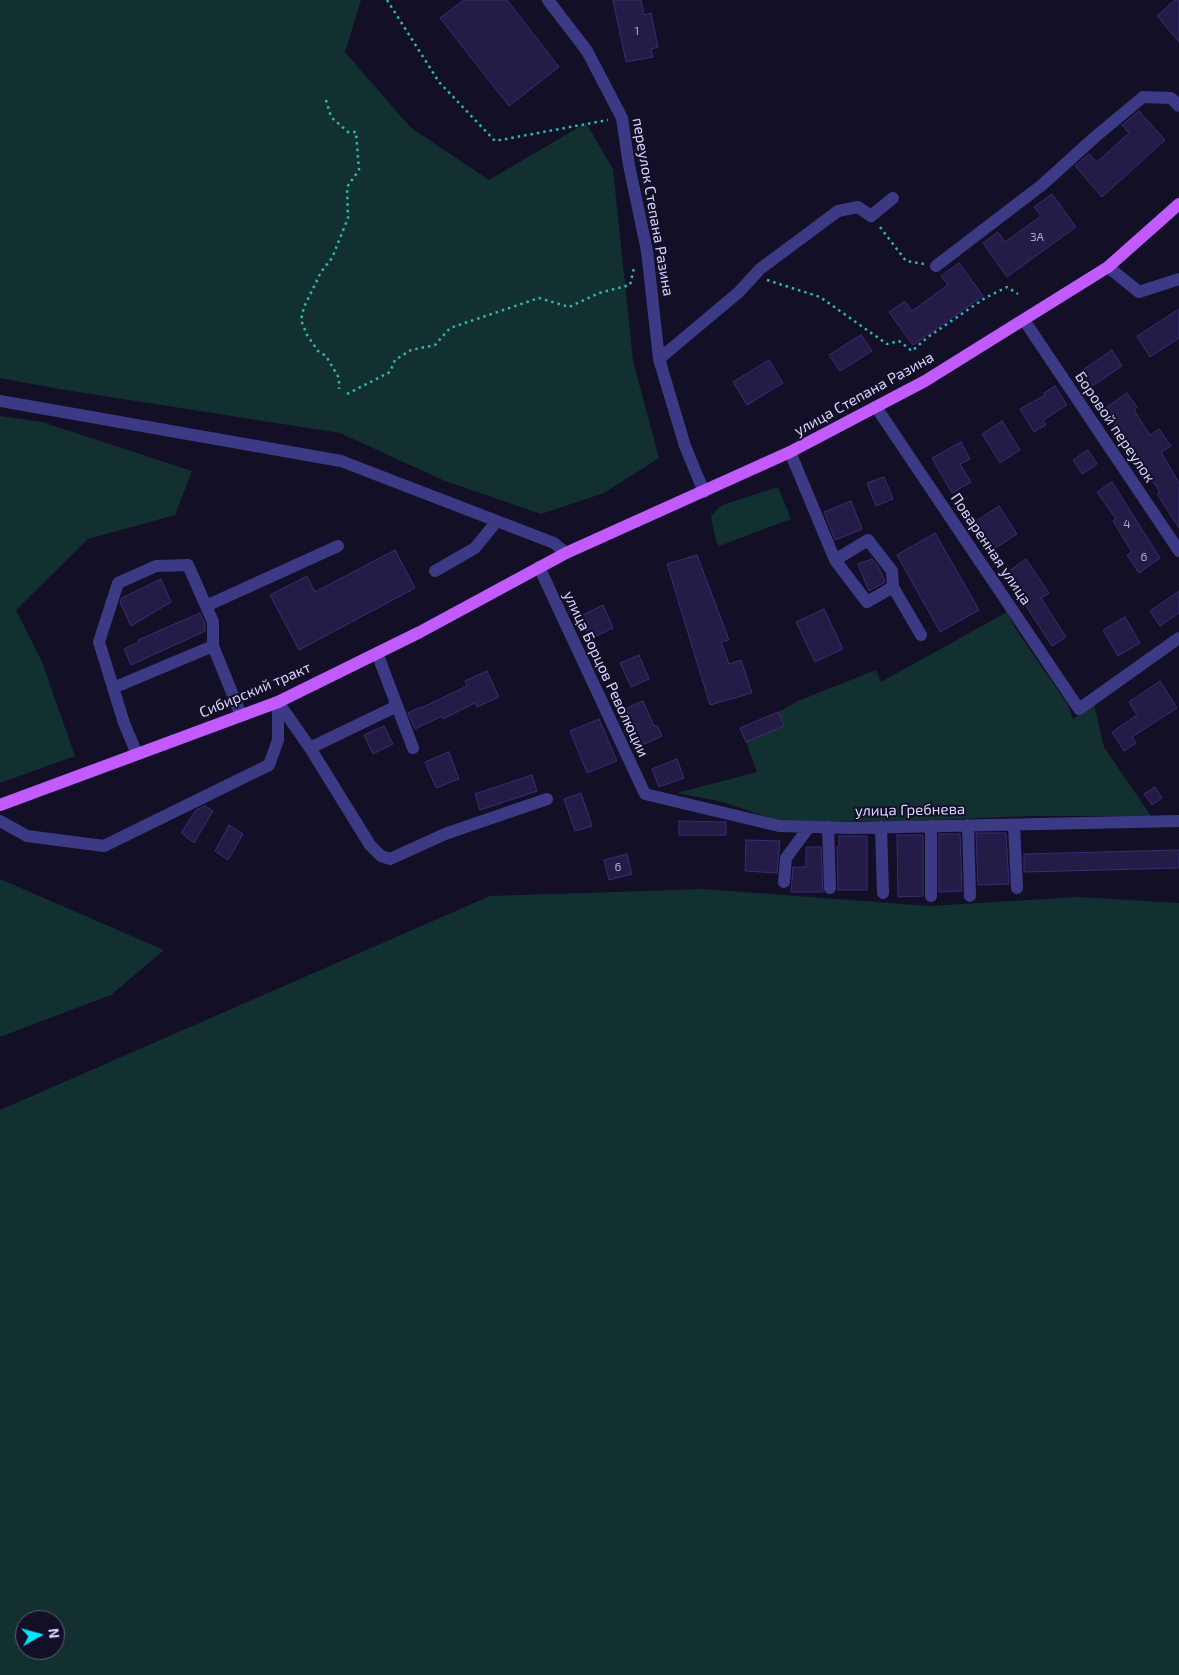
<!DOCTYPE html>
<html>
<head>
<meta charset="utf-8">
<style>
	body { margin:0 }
	#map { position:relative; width:1179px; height:1675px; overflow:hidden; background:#130f26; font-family:"Exo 2",sans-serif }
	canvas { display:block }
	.north { position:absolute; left:15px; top:1610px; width:50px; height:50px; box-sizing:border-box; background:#130f26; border:1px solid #625e7d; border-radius:50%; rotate:83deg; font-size:14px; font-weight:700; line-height:20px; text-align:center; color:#d9d4ff }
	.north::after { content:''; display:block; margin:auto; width:18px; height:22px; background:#00e5ff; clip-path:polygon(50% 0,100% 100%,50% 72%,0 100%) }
</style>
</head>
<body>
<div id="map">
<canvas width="1179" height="1675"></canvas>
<div class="north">N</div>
</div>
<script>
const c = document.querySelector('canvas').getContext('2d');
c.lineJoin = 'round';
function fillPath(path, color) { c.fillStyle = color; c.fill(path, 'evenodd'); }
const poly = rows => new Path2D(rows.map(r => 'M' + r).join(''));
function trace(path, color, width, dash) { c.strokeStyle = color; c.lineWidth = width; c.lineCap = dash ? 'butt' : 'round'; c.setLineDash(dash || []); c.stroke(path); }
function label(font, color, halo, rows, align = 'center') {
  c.font = font + ' "Exo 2",sans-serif'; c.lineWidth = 4; c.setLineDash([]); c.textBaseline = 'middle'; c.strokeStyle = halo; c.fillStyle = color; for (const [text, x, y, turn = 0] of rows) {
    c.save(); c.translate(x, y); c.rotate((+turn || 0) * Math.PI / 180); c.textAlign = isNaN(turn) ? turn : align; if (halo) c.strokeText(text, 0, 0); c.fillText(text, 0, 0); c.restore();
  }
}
const green = poly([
	[0,0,361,0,345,52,410,127,489,180,586,123,613,169,633,361,659,458,604,493,541,514,445,481,340,433,59,389,0,378],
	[0,416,42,422,192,471,175,515,88,539,16,610,42,662,75,756,0,783],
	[778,487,791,519,719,546,716,541,711,516,722,505],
	[1007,612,1015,628,1068,705,1073,719,1094,704,1104,747,1151,816,1032,816,907,821,781,822,723,802,677,793,757,772,746,742,784,726,778,712,798,701,876,670,881,682],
	[0,879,164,950,111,995,0,1037],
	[705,889,928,906,1079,897,1179,903,1179,1675,0,1675,0,1110,490,896],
	[25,1620,55,1620,55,1650,25,1650]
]);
const building = poly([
	[464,0,507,0,559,67,509,106,440,18,464,0],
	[613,0,641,0,644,15,651,13,658,47,651,49,653,57,626,62,613,0],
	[1175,0,1179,0,1179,42,1157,16,1175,0],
	[1139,111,1165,140,1102,197,1075,166,1089,154,1097,162,1129,133,1122,125,1139,111],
	[1052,194,1076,227,1007,277,983,243,998,232,1005,242,1041,216,1034,207,1052,194],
	[959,263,983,296,913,345,889,312,905,301,912,311,948,285,941,276,959,263],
	[1179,309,1179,338,1150,357,1137,336,1179,309],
	[861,335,872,351,840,371,829,355,861,335],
	[1112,350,1122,366,1091,387,1081,371,1112,350],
	[769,360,783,383,747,405,733,382,769,360],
	[1055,386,1067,405,1043,420,1046,425,1034,432,1020,409,1045,395,1044,393,1055,386],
	[1127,393,1137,407,1134,410,1150,435,1159,429,1171,446,1161,452,1179,483,1179,528,1157,494,1160,492,1104,409,1127,393],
	[1002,421,1020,450,1000,463,982,434,1002,421],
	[961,442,970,459,960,464,971,482,952,493,932,458,961,442],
	[1088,450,1097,464,1082,474,1073,460,1088,450],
	[884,477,893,499,876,506,867,483,884,477],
	[1112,482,1160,558,1139,573,1127,555,1132,552,1113,521,1116,519,1097,492,1112,482],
	[851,501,862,529,835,540,824,512,851,501],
	[999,506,1017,534,988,553,970,525,999,506],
	[935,533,979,610,940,632,897,555,935,533],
	[395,550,415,588,299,650,270,595,307,576,315,592,395,550],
	[697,555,729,640,721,642,729,664,741,660,752,693,710,705,667,564,697,555],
	[872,559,878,566,885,582,869,591,858,564,872,559],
	[1026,559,1049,593,1041,598,1066,637,1052,646,1005,574,1026,559],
	[161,579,171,602,131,626,120,602,122,598,161,579],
	[1179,591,1179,613,1160,626,1150,611,1179,591],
	[603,605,613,628,590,639,579,617,603,605],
	[824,609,843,649,815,662,796,622,824,609],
	[200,613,205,624,205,631,131,665,124,649,139,642,138,640,200,613],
	[1125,617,1140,643,1118,656,1103,630,1125,617],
	[639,655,649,679,631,687,620,663,639,655],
	[487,671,499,697,477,707,475,703,443,719,442,716,415,729,408,713,420,707,421,708,467,686,465,681,487,671],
	[1160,681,1177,708,1132,737,1136,743,1124,751,1112,732,1137,715,1129,702,1160,681],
	[643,701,654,726,657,725,662,736,640,746,624,709,643,701],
	[778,712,784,726,746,742,740,728,778,712],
	[599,719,617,761,587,773,570,731,599,719],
	[384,726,393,744,373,754,364,735,384,726],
	[449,752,459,779,436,788,425,762,449,752],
	[677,759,684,778,659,787,652,769,677,759],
	[532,775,537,791,480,810,475,794,532,775],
	[1155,787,1162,798,1152,805,1144,794,1155,787],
	[581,793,592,826,575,831,564,799,581,793],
	[205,806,213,811,194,843,181,833,196,810,205,806],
	[679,821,726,822,726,835,679,835,679,821],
	[229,825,243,834,228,860,215,851,229,825],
	[976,833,1006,833,1009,884,978,885,976,833],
	[939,834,960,834,962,891,939,892,939,834],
	[897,835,923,835,923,896,898,897,897,835],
	[839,836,867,836,867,890,838,890,837,847,839,847,839,836],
	[746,840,780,841,777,873,745,871,746,840],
	[806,847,821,847,823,892,791,892,793,867,806,867,806,847],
	[1179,850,1179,868,1024,872,1024,854,1179,850],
	[627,854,632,874,609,880,604,860,627,854]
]);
const path = poly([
	[387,0,439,82,495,141,608,120],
	[326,100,331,117,348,132,356,132,359,170,347,187,348,218,332,258,321,272,304,307,301,320,307,335,318,351,326,356,339,378,339,389],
	[880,227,906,261,924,264],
	[767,280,820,297,887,344,899,341,912,351,928,337,985,298,1007,287,1018,294],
	[347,394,390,372,395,360,411,350,435,345,450,328,539,298,569,307,599,293,630,285,634,268]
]);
const minor = poly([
	[548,0,587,51,622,118,629,165,647,251,659,359,685,446,704,492],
	[936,266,1042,185,1095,137,1143,97,1171,98,1179,106],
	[1108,267,1139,292,1179,279],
	[1024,320,1179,551],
	[659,359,739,292,760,269,838,211,858,207,871,216,893,198],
	[0,401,341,461,554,543,566,553],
	[876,407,1079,709,1179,638],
	[790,452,835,560,867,602,893,587,921,635],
	[835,560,868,540,892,571,893,587],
	[539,567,645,794,779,826,852,828,1179,821],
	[435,571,475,548,497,521],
	[206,606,338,546],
	[377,653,413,748],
	[113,688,213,646,241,715],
	[278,702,310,748,370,845,381,856,390,859,445,834,547,799],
	[310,748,397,706],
	[137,754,124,723,99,642,118,583,156,566,188,565,213,622,213,646],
	[0,821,27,836,104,846,269,765,278,740,278,702],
	[968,825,970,896],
	[1014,825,1017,888],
	[931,826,931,896],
	[828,827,830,888],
	[881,827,883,893],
	[784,882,786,858,809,827]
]);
const major = poly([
	[0,805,278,702,420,632,566,553,790,452,925,381,1108,267,1179,204]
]);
const numberNames = [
	["1",637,31],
	["3А",1037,237],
	["4",1127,524],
	["6",1144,557],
	["6",618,867]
];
const streetNames = [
	["переулок Степана Разина",653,207,80],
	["улица Степана Разина",864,394,-29],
	["Боровой переулок",1115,427,56],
	["Поваренная улица",991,549,56],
	["улица Борцов Революции",606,674,65],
	["Сибирский тракт",255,690,-23],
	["улица Гребнева",910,810,-1]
];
fillPath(green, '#12302f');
fillPath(building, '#241b47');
trace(building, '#3b2d73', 1);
trace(path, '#2fb8b0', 2.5, [2.5, 4]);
trace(minor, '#3d3a85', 12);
trace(major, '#c25bff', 12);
label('12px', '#aca6d1', null, numberNames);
label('15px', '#d9d4ff', '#130f26', streetNames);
</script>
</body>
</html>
